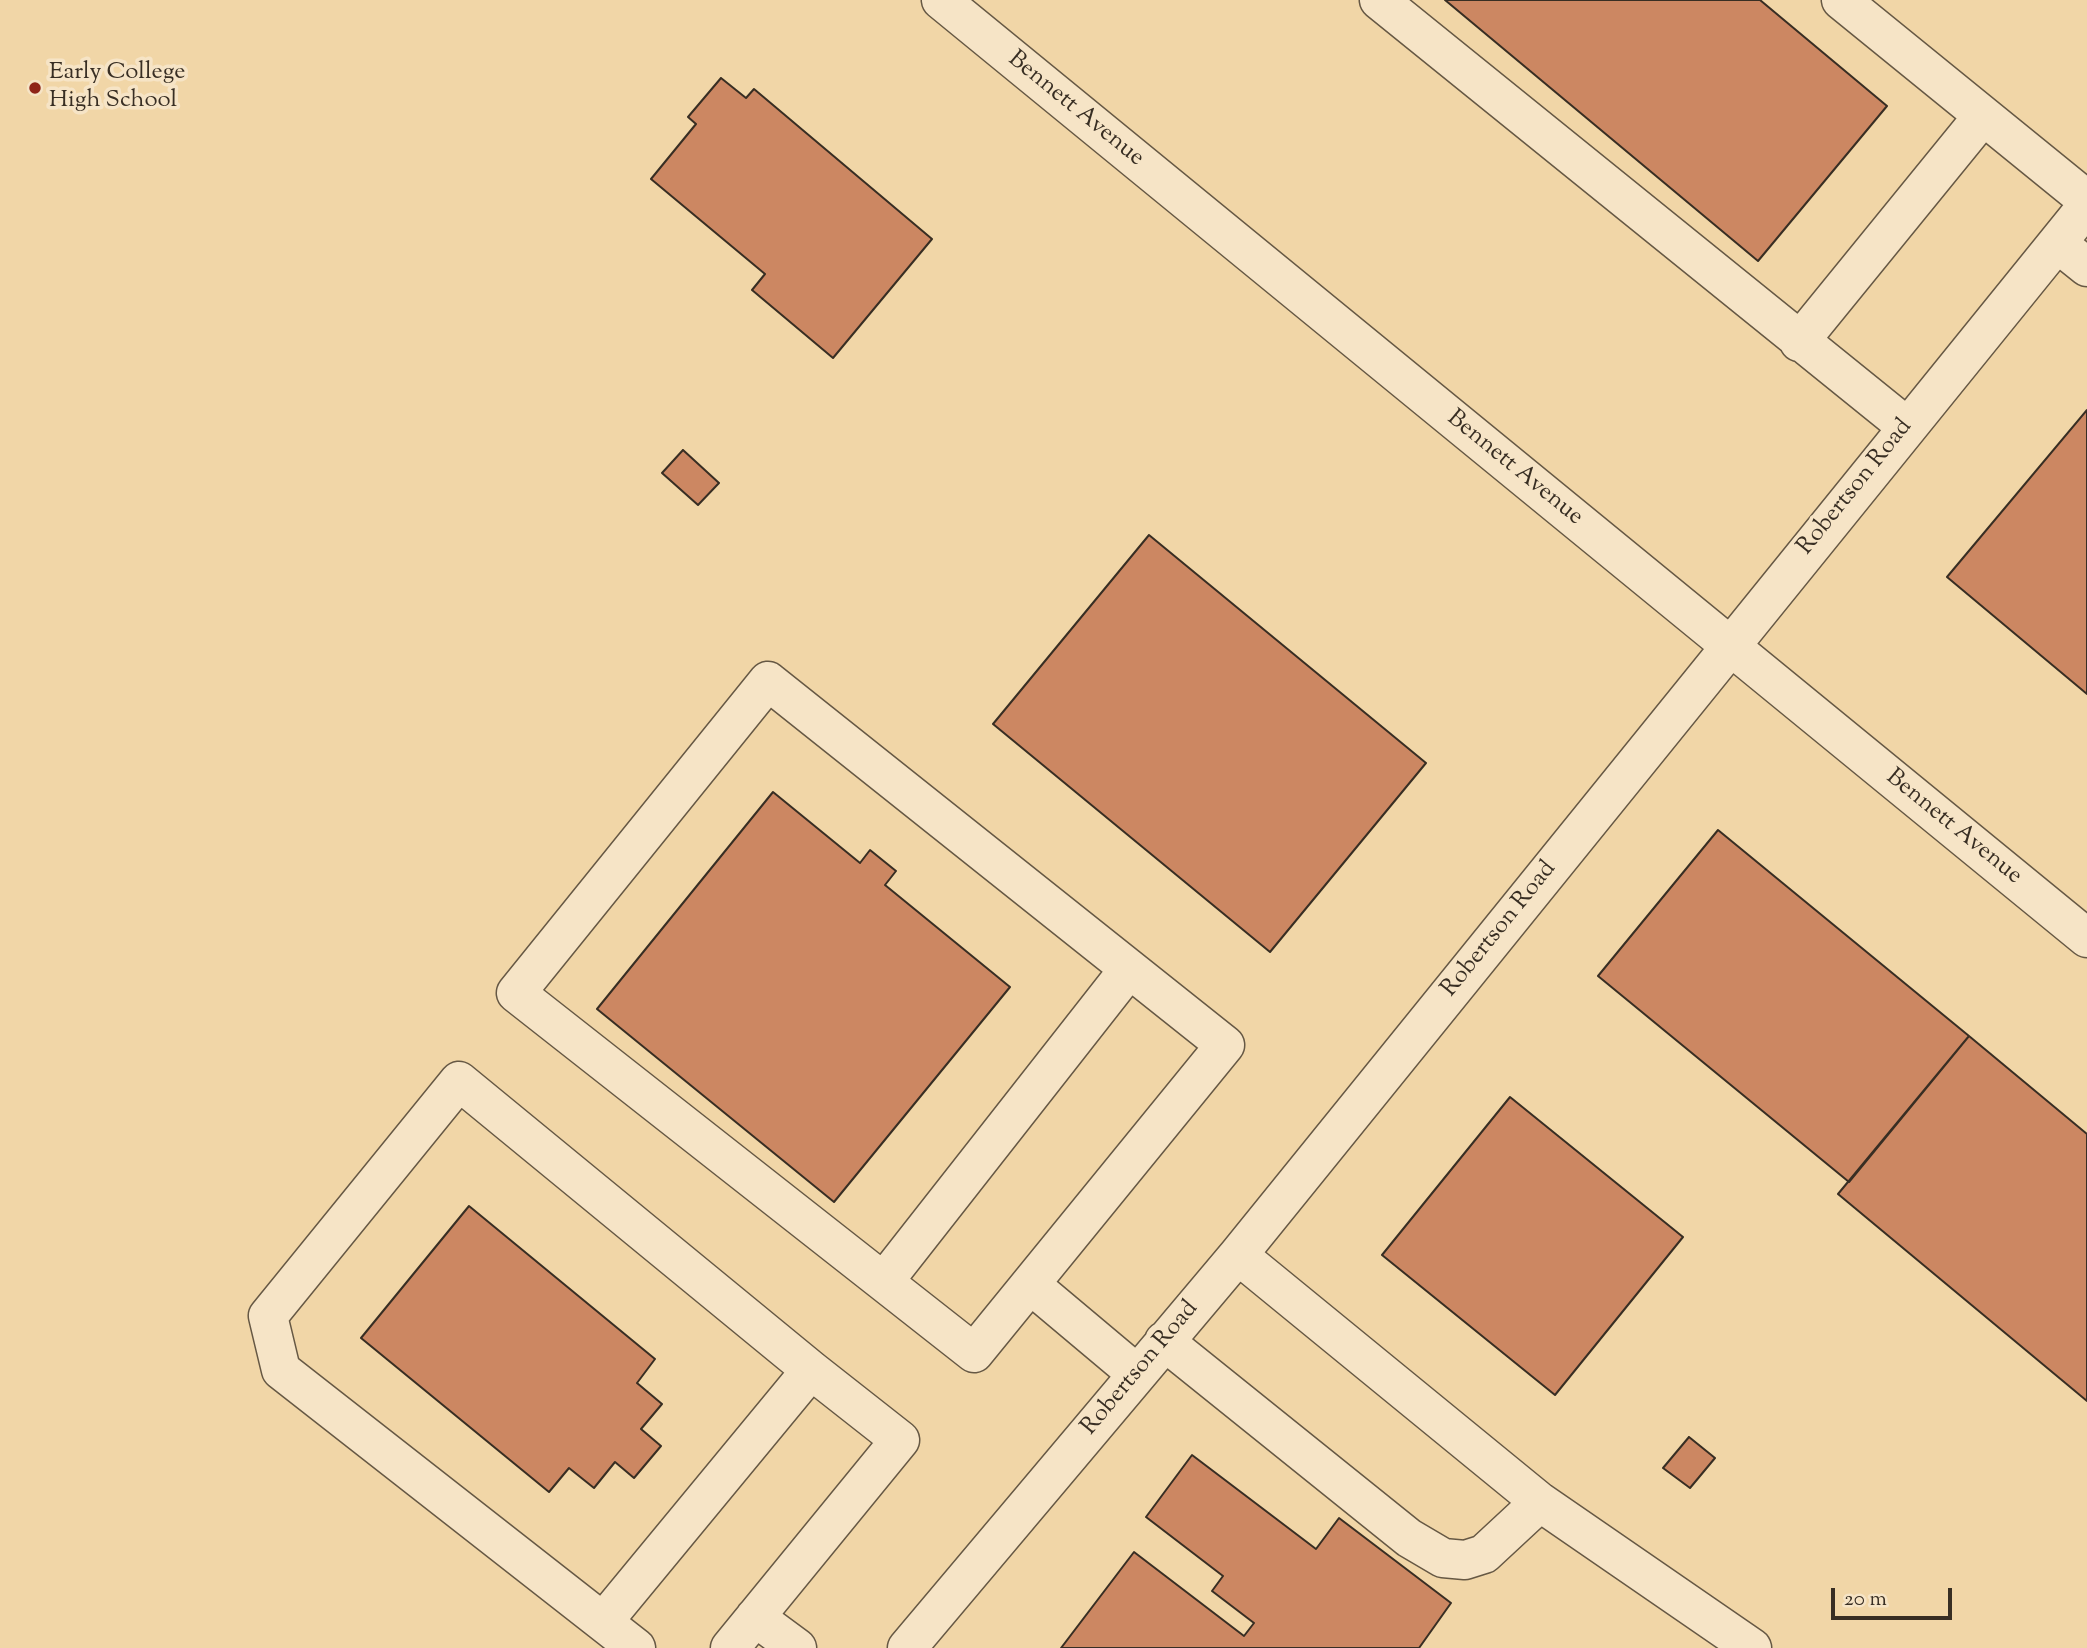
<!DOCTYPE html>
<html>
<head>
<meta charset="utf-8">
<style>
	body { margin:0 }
	#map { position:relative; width:2087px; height:1648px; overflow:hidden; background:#f1d6a7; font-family:"Sorts Mill Goudy",serif }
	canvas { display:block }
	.scale { position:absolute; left:1831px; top:1588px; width:121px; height:32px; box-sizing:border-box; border:4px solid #382e23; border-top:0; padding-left:9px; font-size:21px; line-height:24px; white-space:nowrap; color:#382e23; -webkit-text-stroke:5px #f6e4c6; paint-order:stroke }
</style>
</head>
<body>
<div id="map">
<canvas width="2087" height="1648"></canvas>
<div class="scale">20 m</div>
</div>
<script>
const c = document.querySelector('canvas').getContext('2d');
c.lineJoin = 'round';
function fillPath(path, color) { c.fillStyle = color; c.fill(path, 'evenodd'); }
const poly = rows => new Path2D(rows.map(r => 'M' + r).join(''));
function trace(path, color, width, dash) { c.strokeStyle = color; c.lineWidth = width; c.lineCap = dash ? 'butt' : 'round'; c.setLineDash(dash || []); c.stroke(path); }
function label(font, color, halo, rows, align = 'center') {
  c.font = font + ' "Sorts Mill Goudy",serif'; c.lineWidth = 7; c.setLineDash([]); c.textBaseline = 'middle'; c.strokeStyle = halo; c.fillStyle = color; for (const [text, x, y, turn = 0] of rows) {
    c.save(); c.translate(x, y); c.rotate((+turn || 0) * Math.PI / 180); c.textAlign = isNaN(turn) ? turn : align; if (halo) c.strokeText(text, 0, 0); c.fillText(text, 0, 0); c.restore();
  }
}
const building = poly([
	[1445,0,1760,0,1887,106,1758,261,1445,0],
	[721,78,746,98,754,89,932,239,833,358,752,290,765,274,651,179,696,124,688,117,721,78],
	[2087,410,2087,694,1947,577,2087,410],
	[683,450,719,483,698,505,662,473,683,450],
	[1149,535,1426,763,1270,952,993,724,1149,535],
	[773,792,860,863,870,850,896,871,885,885,1010,987,834,1202,597,1009,773,792],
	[1718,830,1969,1036,1849,1182,1598,976,1718,830],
	[1969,1036,2087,1134,2087,1401,1838,1194,1969,1036],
	[1510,1097,1683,1237,1555,1395,1382,1255,1510,1097],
	[469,1206,655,1359,637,1383,662,1404,641,1429,661,1446,634,1478,615,1462,594,1488,569,1468,549,1492,361,1338,469,1206],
	[1689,1437,1715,1458,1690,1488,1663,1468,1689,1437],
	[1192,1455,1316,1549,1339,1518,1451,1603,1419,1648,1061,1648,1134,1552,1244,1636,1254,1623,1212,1591,1223,1576,1146,1517,1192,1455]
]);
const minor = poly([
	[941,0,2087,938],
	[1379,0,1906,426],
	[1841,0,2087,200],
	[2057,243,2087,267],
	[1799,342,1983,116],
	[768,681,1225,1045,974,1353,516,993,768,681],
	[1238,1255,1540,1502,1752,1648],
	[885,1280,1129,969],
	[1031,1285,1137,1374],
	[1164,1341,1409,1538,1443,1558,1465,1560,1484,1554,1540,1502],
	[755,1617,797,1648],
	[603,1622,811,1370,459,1081,268,1316,281,1370,636,1648],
	[730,1648,900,1440,811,1370],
	[907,1648,1238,1255,2087,206]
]);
const markers = [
	[35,88,7,"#8f2418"]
];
const poiNames = [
	["Early College",49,74],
	["High School",49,102]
];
const streetNames = [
	["Bennett Avenue",1075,110,39],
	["Bennett Avenue",1514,469,39],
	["Robertson Road",1856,488,-51],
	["Bennett Avenue",1953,828,39],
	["Robertson Road",1500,930,-51],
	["Robertson Road",1141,1369,-50]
];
fillPath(building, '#cc8762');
trace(building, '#382e23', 2);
trace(minor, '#665844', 41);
trace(minor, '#f6e4c6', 38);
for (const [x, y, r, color] of markers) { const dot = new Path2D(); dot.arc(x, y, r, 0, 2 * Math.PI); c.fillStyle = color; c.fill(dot); trace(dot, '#f6e4c6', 2.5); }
label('24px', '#382e23', '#f6e4c6', poiNames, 'left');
label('24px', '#382e23', '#f6e4c6', streetNames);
</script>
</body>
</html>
